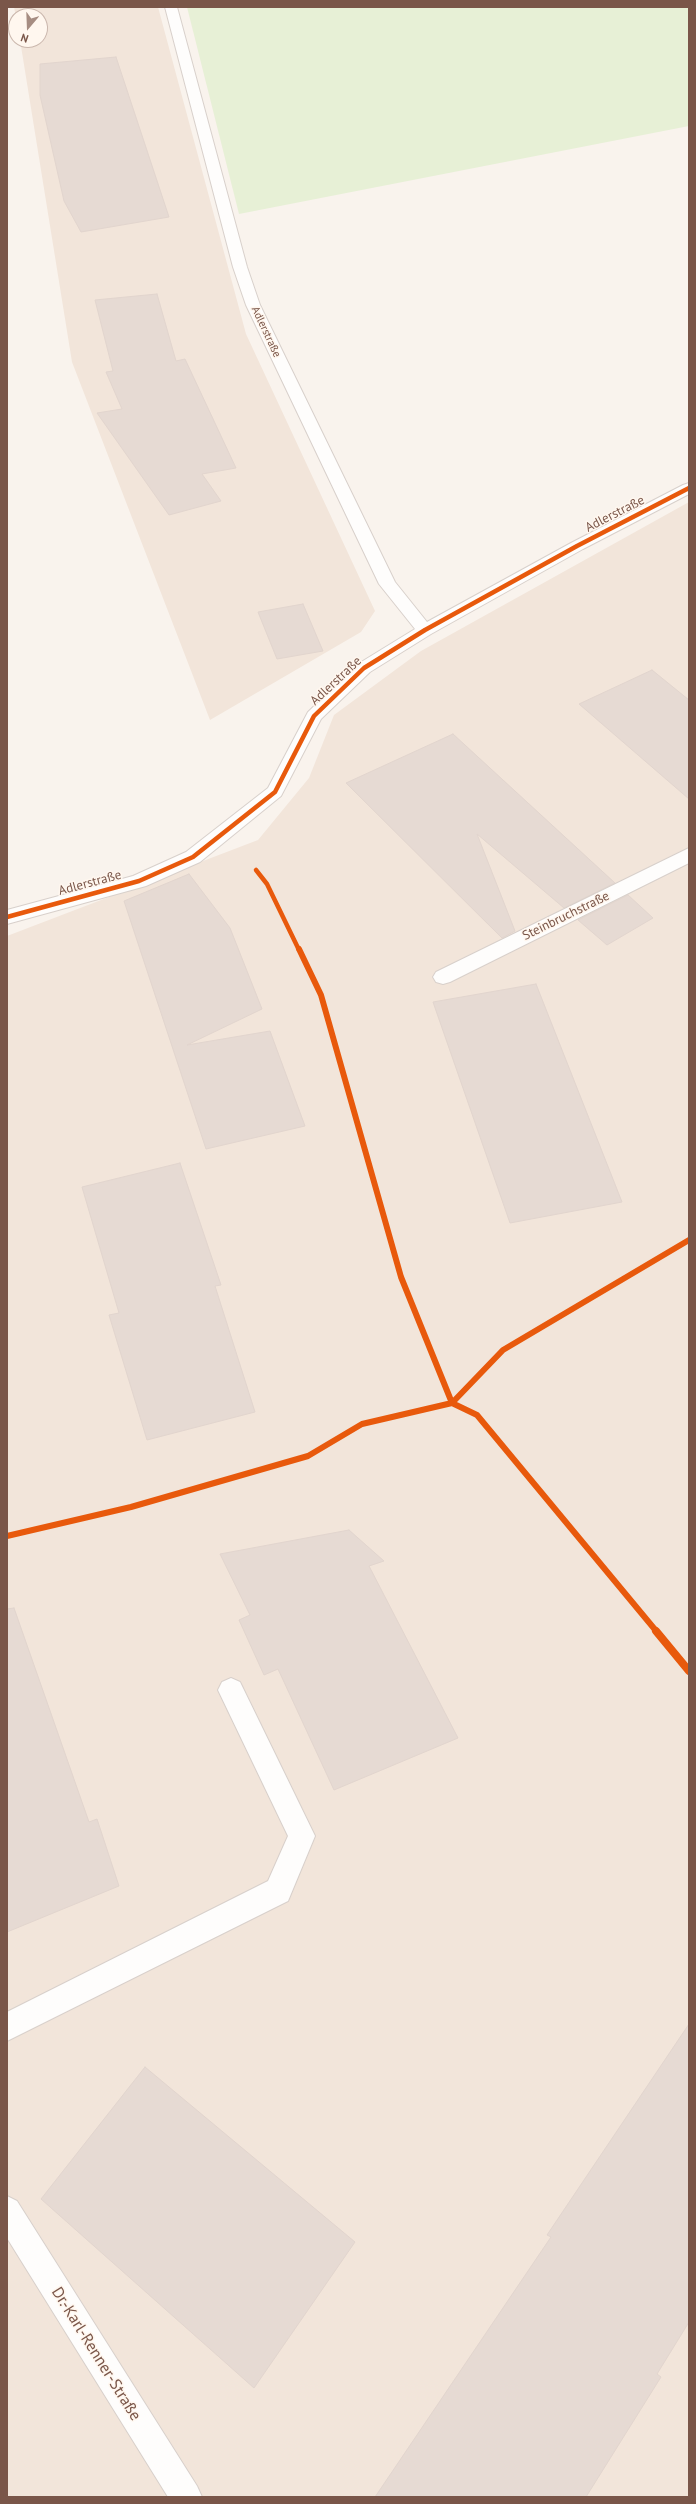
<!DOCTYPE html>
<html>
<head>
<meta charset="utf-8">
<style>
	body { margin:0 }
	#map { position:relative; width:696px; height:2504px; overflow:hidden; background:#f9f3ed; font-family:"PT Sans",sans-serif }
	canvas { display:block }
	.frame { position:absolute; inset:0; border:8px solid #7a5649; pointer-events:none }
	.north { position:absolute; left:8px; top:8px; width:40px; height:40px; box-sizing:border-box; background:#fff7ef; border:1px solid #cab7ad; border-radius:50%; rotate:199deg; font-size:11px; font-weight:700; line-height:16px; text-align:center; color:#7a5649 }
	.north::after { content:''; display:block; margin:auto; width:14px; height:18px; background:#a68d82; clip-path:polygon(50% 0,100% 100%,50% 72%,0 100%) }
</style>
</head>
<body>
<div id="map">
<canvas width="696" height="2504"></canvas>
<div class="frame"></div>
<div class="north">N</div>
</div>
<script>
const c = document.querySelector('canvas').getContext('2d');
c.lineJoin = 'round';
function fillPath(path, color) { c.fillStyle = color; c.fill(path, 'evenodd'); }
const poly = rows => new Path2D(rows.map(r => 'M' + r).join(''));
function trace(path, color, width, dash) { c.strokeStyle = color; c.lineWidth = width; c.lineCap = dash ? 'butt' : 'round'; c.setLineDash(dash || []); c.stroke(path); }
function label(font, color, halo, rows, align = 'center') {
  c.font = font + ' "PT Sans",sans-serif'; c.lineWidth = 3; c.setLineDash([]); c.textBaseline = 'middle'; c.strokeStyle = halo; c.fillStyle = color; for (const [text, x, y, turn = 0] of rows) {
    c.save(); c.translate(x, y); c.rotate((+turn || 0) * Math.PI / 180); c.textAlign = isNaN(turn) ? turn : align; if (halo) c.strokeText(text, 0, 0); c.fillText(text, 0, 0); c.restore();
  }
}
const residential = poly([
	[14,7,158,7,246,334,375,611,361,632,210,720,72,362,20,40,40,40,40,16,16,17],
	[689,502,689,2497,7,2497,7,936,258,840,309,778,334,715,421,651]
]);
const green = poly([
	[187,7,689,7,689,126,239,214]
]);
const building = poly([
	[116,57,169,217,81,232,64,201,40,95,40,64,116,57],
	[157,294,176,361,185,359,236,468,202,474,221,501,169,515,97,413,122,409,106,372,113,371,95,300,157,294],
	[303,604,323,651,277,659,258,612,303,604],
	[652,670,689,700,689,799,579,704,652,670],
	[453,734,615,883,564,908,477,834,515,931,502,938,346,783,453,734],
	[189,874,230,928,262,1009,187,1045,270,1031,305,1126,206,1149,124,901,189,874],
	[628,895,653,918,607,945,578,920,628,895],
	[536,984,622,1202,510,1223,433,1002,536,984],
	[180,1163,221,1285,215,1286,255,1412,147,1440,109,1315,119,1313,82,1187,180,1163],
	[349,1530,384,1561,369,1566,458,1738,334,1790,278,1669,264,1675,239,1620,250,1615,220,1554,349,1530],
	[14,1608,89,1822,97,1819,119,1886,7,1932,7,1609,14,1608],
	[689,2024,689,2322,657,2374,661,2377,586,2497,375,2497,551,2237,547,2235,689,2024],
	[145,2067,355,2242,254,2388,41,2199,145,2067]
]);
const minor = poly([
	[165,7,177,7,247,267,260,305,395,582,427,622,571,543,683,485,689,483,689,494,583,549,431,634,370,672,321,719,281,796,200,862,146,886,7,924,7,910,133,876,186,852,268,788,308,712,358,664,415,629,379,584,246,305,233,267,165,7],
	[689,848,689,863,450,982,443,984,436,982,433,977,436,972,689,848],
	[231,1678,240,1682,315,1836,288,1901,7,2041,7,2012,268,1881,288,1836,218,1690,222,1682,231,1678],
	[7,2196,17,2201,197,2486,202,2497,168,2497,7,2238,7,2196]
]);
const cyclewayFar2 = poly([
	[256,870,267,884,299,950],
	[7,917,139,881,193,857,275,792,314,716,364,668,425,630,577,546,689,488]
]);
const cyclewayFar1 = poly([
	[299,949,321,995,401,1277,452,1403,503,1350,689,1240],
	[7,1536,131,1507,308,1456,362,1424,452,1403,477,1415,657,1632]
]);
const cycleway = poly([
	[656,1631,689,1671]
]);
const farStreetnames = [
	["Adlerstraße",266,332,65]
];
const streetNames = [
	["Adlerstraße",615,514,-27],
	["Adlerstraße",336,681,-43],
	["Adlerstraße",90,883,-15],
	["Steinbruchstraße",566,916,-26]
];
const nearStreetnames = [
	["Dr.-Karl-Renner-Straße",96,2354,58]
];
fillPath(residential, '#f2e5da');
fillPath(green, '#e7f0d6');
fillPath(building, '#e6dad3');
trace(building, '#e2d5ce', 1);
trace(minor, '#d8d0cb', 2);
fillPath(minor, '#fefdfc');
trace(cyclewayFar2, '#e8590c', 4.5);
trace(cyclewayFar1, '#e8590c', 6);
trace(cycleway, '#e8590c', 8);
label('11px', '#7a5649', '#fff7ef', farStreetnames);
label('13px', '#7a5649', '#fff7ef', streetNames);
label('16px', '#7a5649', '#fff7ef', nearStreetnames);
</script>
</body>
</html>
